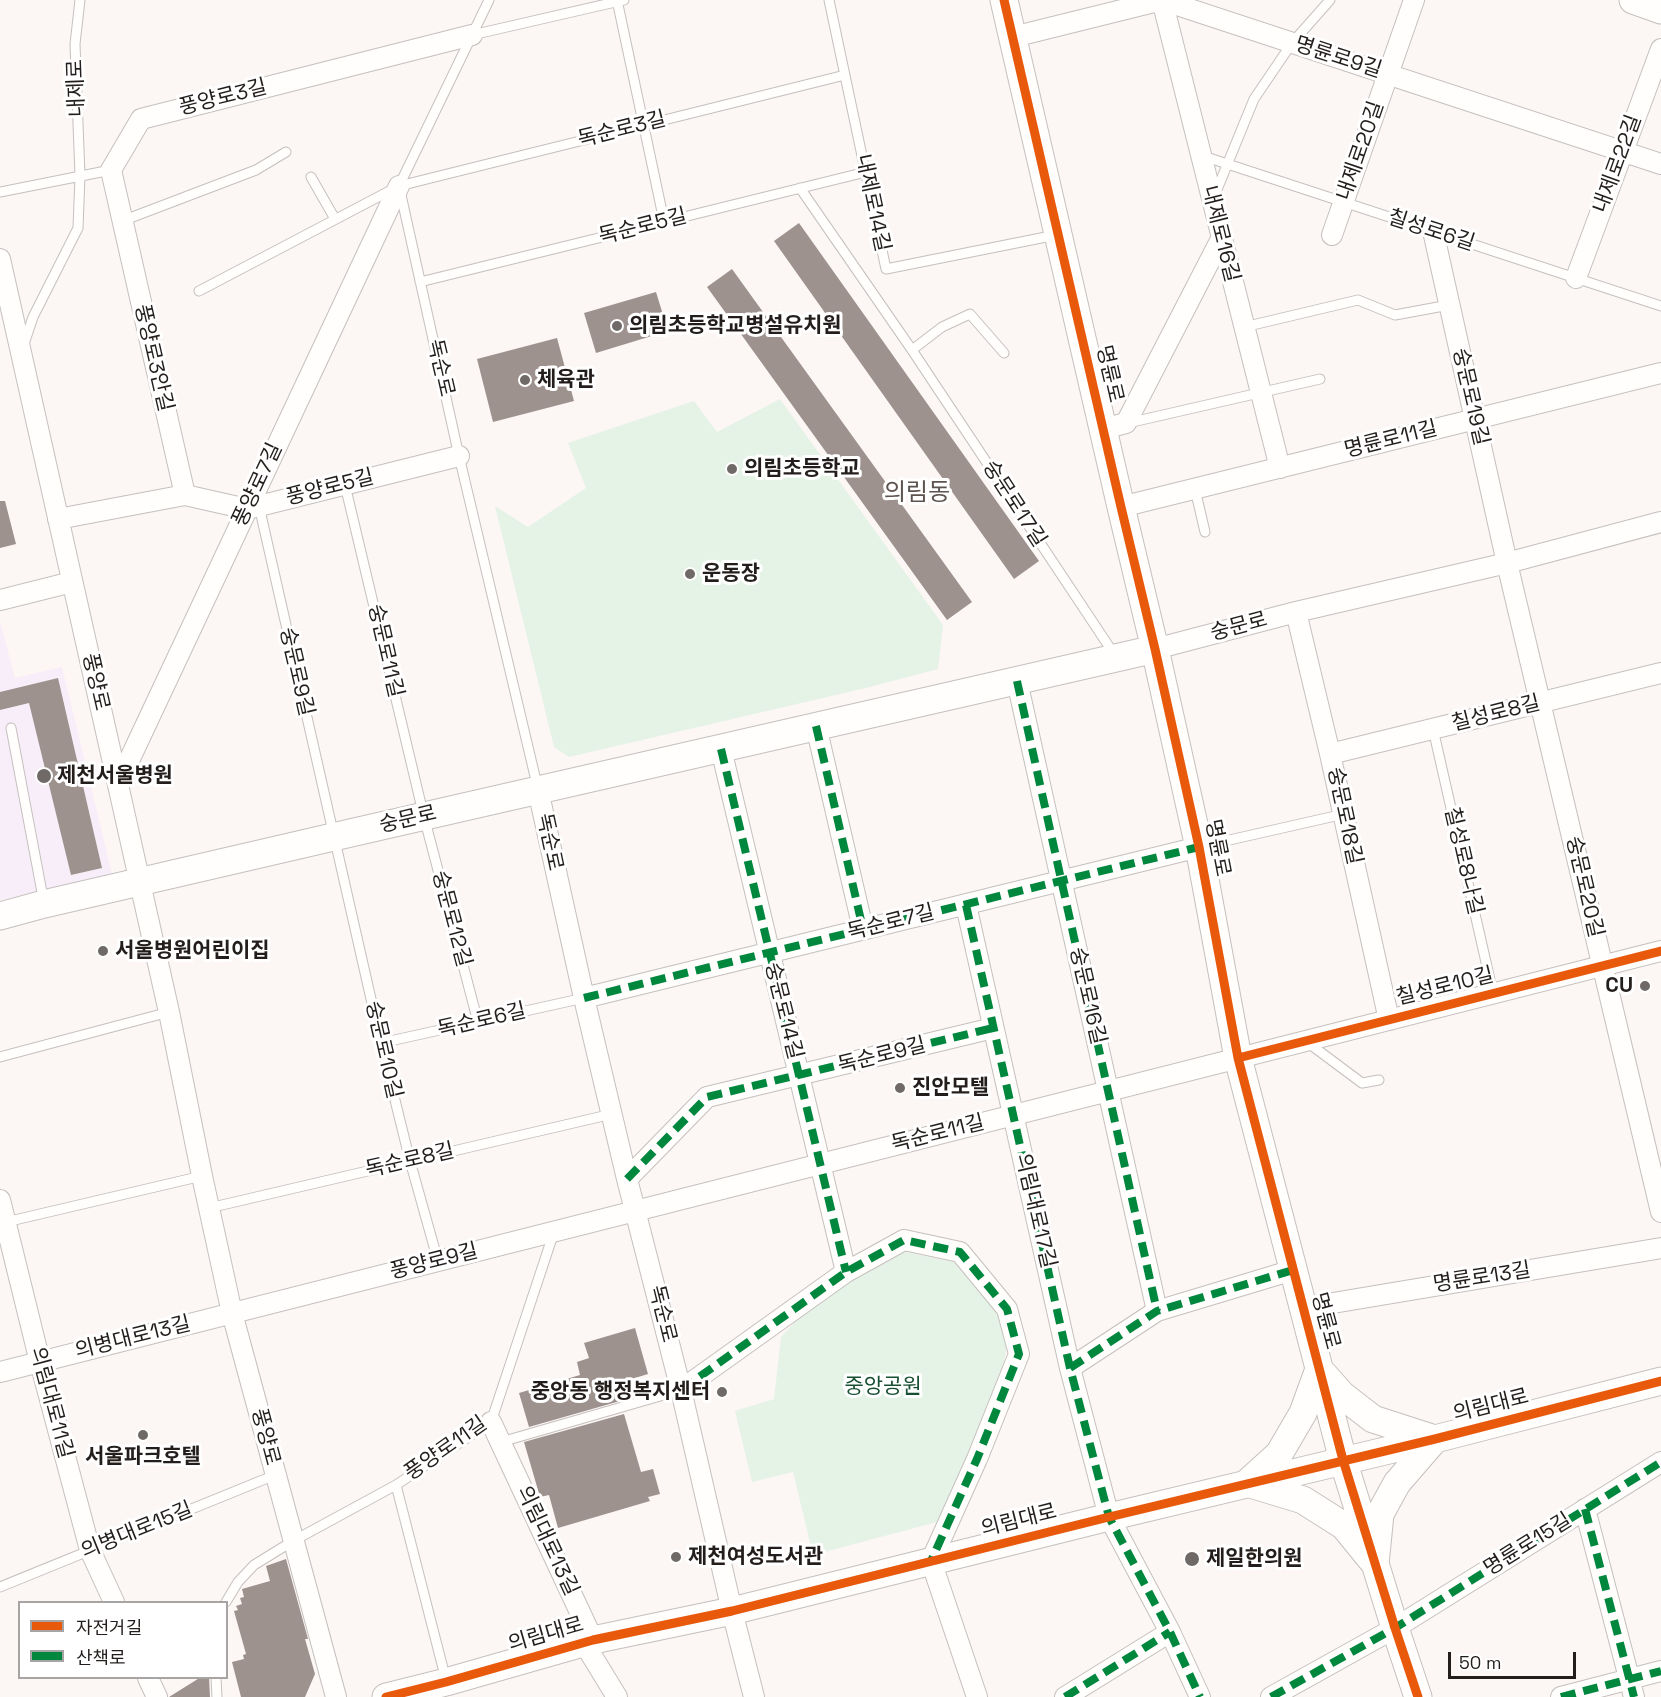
<!DOCTYPE html>
<html>
<head>
<meta charset="utf-8">
<style>
	body { margin:0 }
	#map { position:relative; width:1661px; height:1697px; overflow:hidden; background:#fcf6f4; font-family:"Space Grotesk","Noto Sans KR",sans-serif }
	canvas { display:block }
	.legend { position:absolute; left:18px; top:1601px; width:210px; height:78px; box-sizing:border-box; background:#fff; border:2px solid #a7a5a4; margin:0; padding:8px 10px; list-style:none; font-size:18px; color:#231e1c }
	.legend li { display:flex; align-items:center; gap:12px; height:30px }
	.legend b { width:30px; border:2px solid #a7a5a4 }
	.scale { position:absolute; left:1448px; top:1652px; width:128px; height:27px; box-sizing:border-box; border:3px solid #231e1c; border-top:0; padding-left:8px; font-size:18px; line-height:21px; white-space:nowrap; color:#231e1c; -webkit-text-stroke:4px #fff; paint-order:stroke }
</style>
</head>
<body>
<div id="map">
<canvas width="1661" height="1697"></canvas>
<ul class="legend">
<li><b style="height:8px;background:#e8590c"></b>자전거길</li>
<li><b style="height:8px;background:#00873e"></b>산책로</li>
</ul>
<div class="scale">50 m</div>
</div>
<script>
const c = document.querySelector('canvas').getContext('2d');
c.lineJoin = 'round';
function fillPath(path, color) { c.fillStyle = color; c.fill(path, 'evenodd'); }
const poly = rows => new Path2D(rows.map(r => 'M' + r).join(''));
function trace(path, color, width, dash) { c.strokeStyle = color; c.lineWidth = width; c.lineCap = dash ? 'butt' : 'round'; c.setLineDash(dash || []); c.stroke(path); }
function label(font, color, halo, rows, align = 'center') {
  c.font = font + ' "Space Grotesk","Noto Sans KR",sans-serif'; c.lineWidth = 6; c.setLineDash([]); c.textBaseline = 'middle'; c.strokeStyle = halo; c.fillStyle = color; for (const [text, x, y, turn = 0] of rows) {
    c.save(); c.translate(x, y); c.rotate((+turn || 0) * Math.PI / 180); c.textAlign = isNaN(turn) ? turn : align; if (halo) c.strokeText(text, 0, 0); c.fillText(text, 0, 0); c.restore();
  }
}
const medical = poly([
	[0,621,15,678,62,667,112,874,0,900]
]);
const green = poly([
	[780,399,943,625,938,669,866,688,569,757,554,747,495,506,528,527,586,488,568,443,694,401,717,432],
	[905,1252,963,1264,998,1310,1007,1346,997,1396,937,1522,813,1555,793,1472,752,1482,735,1411,774,1399,781,1337,813,1302]
]);
const building = poly([
	[799,223,1039,561,1014,579,774,241],
	[732,269,972,602,947,620,707,287],
	[656,292,668,331,596,353,584,313],
	[557,338,574,401,493,422,477,359],
	[0,501,5,501,16,544,0,548],
	[58,678,102,868,71,875,29,703,0,710,0,692],
	[635,1328,648,1374,615,1384,620,1401,529,1427,519,1393,580,1375,577,1362,589,1358,584,1343],
	[624,1414,641,1472,653,1469,660,1494,648,1497,650,1501,558,1528,549,1495,540,1497,524,1442],
	[286,1559,308,1639,305,1639,315,1674,305,1697,241,1697,232,1662,244,1659,243,1655,246,1654,234,1611,238,1610,236,1606,242,1604,240,1598,244,1597,242,1589,270,1581,266,1566],
	[201,1677,209,1677,210,1697,169,1697]
]);
const lane = poly([
	[489,0,399,186,459,456,538,789],
	[617,0,664,221],
	[829,0,886,269,1056,235],
	[472,35,624,0],
	[1203,156,1661,306],
	[311,177,335,219],
	[800,188,912,350,1114,654],
	[0,192,111,170],
	[1214,197,1254,99,1292,43,1330,0],
	[122,221,256,170,286,152],
	[420,282,866,172],
	[199,291,399,186,845,75],
	[1244,327,1358,300,1395,315,1449,305],
	[24,344,33,317,78,228,80,176,75,44,80,0],
	[912,350,942,327,970,314,1004,353],
	[1128,423,1320,379],
	[345,485,424,817,478,1022],
	[1195,489,1205,532],
	[259,506,381,1043,410,1161,438,1261],
	[11,728,44,903],
	[1433,729,1493,993],
	[1203,846,1344,814],
	[1307,1042,1362,1083,1379,1080],
	[381,1043,584,998],
	[0,1057,169,1012],
	[209,1208,612,1114],
	[6,1222,202,1176],
	[501,1442,681,1390],
	[396,1485,446,1680],
	[0,1587,275,1475],
	[226,1602,238,1582,254,1565,293,1541,396,1485,491,1422,554,1232],
	[216,1678,217,1697]
]);
const street = poly([
	[1162,0,1280,468],
	[1013,37,1162,0,1661,164],
	[1433,231,1507,563,1661,1212],
	[1332,235,1414,0],
	[0,259,169,1012,202,1176,232,1313,336,1697],
	[1576,278,1661,49],
	[1103,429,1126,423,1221,239],
	[185,495,111,170,141,119,472,35],
	[1121,507,1661,373],
	[58,519,185,495,247,509,459,456],
	[0,600,72,582],
	[1296,612,1330,754,1389,1020],
	[1155,649,1296,612,1507,563,1661,522],
	[1017,681,1157,1311],
	[816,726,863,929],
	[721,749,846,1272],
	[1330,754,1661,673],
	[118,784,399,186],
	[538,790,584,998,627,1179,681,1390,732,1611,754,1697],
	[966,905,1070,1368,1109,1517,1170,1632,1200,1697],
	[584,998,1199,847],
	[627,1179,707,1097,993,1028],
	[0,1200,40,1362,90,1550,114,1602],
	[1303,1308,1661,1248],
	[1070,1368,1157,1311,1293,1270],
	[0,1372,1661,951],
	[681,1390,846,1272,904,1240,960,1252,1007,1309,1019,1354,977,1459,931,1561,977,1697],
	[491,1422,593,1640],
	[1585,1509,1634,1697],
	[584,1643,617,1697],
	[148,1678,157,1697],
	[1065,1697,1170,1632],
	[1271,1697,1395,1628,1661,1462],
	[1561,1697,1661,1671]
]);
const secondary = poly([
	[1004,0,1121,507,1155,649,1199,847,1238,1058,1343,1460,1395,1628,1418,1697],
	[1633,0,1661,10],
	[0,916,44,904,333,837,1155,649],
	[1319,1369,1342,1395,1373,1419,1435,1439,1397,1483,1380,1514,1375,1564,1344,1526,1303,1500,1247,1483,1279,1454,1303,1413,1319,1369],
	[386,1697,446,1682,593,1640,732,1611,1109,1517,1435,1439,1661,1381]
]);
const quiet = poly([
	[1017,681,1157,1311],
	[816,726,863,929],
	[721,749,846,1272],
	[966,905,1070,1368,1109,1517,1170,1632,1200,1697],
	[584,998,1199,847],
	[627,1179,707,1097,993,1028],
	[1070,1368,1157,1311,1293,1270],
	[681,1390,846,1272,904,1240,960,1252,1007,1309,1019,1354,977,1459,931,1561],
	[1585,1509,1634,1697],
	[1065,1697,1170,1632],
	[1271,1697,1395,1628,1661,1462],
	[1561,1697,1661,1671]
]);
const cycleway = poly([
	[1004,0,1121,507,1155,649,1199,847,1238,1058,1343,1460,1395,1628,1418,1697],
	[1238,1058,1661,951],
	[386,1697,446,1682,593,1640,732,1611,1109,1517,1435,1439,1661,1381]
]);
const markers = [
	[617,326,6,"#6f6a68"],
	[525,380,6,"#6f6a68"],
	[732,469,6,"#6f6a68"],
	[690,574,6,"#6f6a68"],
	[44,776,8,"#6f6a68"],
	[103,951,6,"#6f6a68"],
	[1645,986,6,"#6f6a68"],
	[900,1088,6,"#6f6a68"],
	[722,1392,6,"#6f6a68"],
	[143,1435,6,"#6f6a68"],
	[676,1557,6,"#6f6a68"],
	[1192,1559,8,"#6f6a68"]
];
const streetNames = [
	["명륜로9길",1338,58,18],
	["내제로",77,88,-92],
	["풍양로3길",223,98,-14],
	["독순로3길",622,130,-14],
	["내제로20길",1361,151,-71],
	["내제로22길",1618,164,-70],
	["내제로14길",872,203,78],
	["독순로5길",643,227,-14],
	["칠성로6길",1431,231,18],
	["내제로16길",1220,234,76],
	["풍양로3안길",153,358,77],
	["독순로",440,368,77],
	["명륜로",1109,374,77],
	["숭문로19길",1470,397,77],
	["명륜로11길",1391,440,-14],
	["풍양로7길",258,485,-65],
	["풍양로5길",330,488,-14],
	["숭문로17길",1014,504,57],
	["숭문로",1239,627,-15],
	["숭문로11길",385,651,77],
	["숭문로9길",296,672,77],
	["풍양로",95,682,77],
	["칠성로8길",1496,714,-14],
	["숭문로18길",1344,816,78],
	["숭문로",408,820,-13],
	["독순로",549,842,78],
	["명륜로",1217,848,79],
	["칠성로8나길",1463,861,77],
	["숭문로20길",1584,887,77],
	["숭문로12길",451,919,75],
	["독순로7길",891,923,-14],
	["칠성로10길",1445,987,-14],
	["숭문로16길",1087,996,77],
	["숭문로14길",783,1011,76],
	["독순로6길",482,1021,-13],
	["숭문로10길",383,1050,77],
	["독순로9길",882,1056,-14],
	["독순로11길",938,1134,-14],
	["독순로8길",410,1161,-13],
	["의림대로17길",1035,1211,77],
	["풍양로9길",434,1262,-14],
	["명륜로13길",1482,1278,-9],
	["독순로",662,1314,76],
	["명륜로",1325,1321,75],
	["의병대로13길",133,1338,-14],
	["의림대로11길",51,1403,75],
	["의림대로",1491,1406,-14],
	["풍양로",265,1437,75],
	["풍양로11길",446,1449,-35],
	["의림대로",1019,1521,-14],
	["의병대로15길",137,1531,-22],
	["의림대로13길",547,1541,65],
	["명륜로15길",1528,1545,-32],
	["의림대로",546,1635,-16]
];
const poiNames = [
	["의림초등학교병설유치원",629,326],
	["체육관",537,380],
	["의림초등학교",744,469],
	["운동장",702,574],
	["제천서울병원",57,776],
	["서울병원어린이집",115,951],
	["CU",1633,986,"right"],
	["진안모텔",912,1088],
	["중앙동 행정복지센터",710,1392,"right"],
	["서울파크호텔",143,1457,"center"],
	["제천여성도서관",688,1557],
	["제일한의원",1206,1559]
];
const parkNames = [
	["중앙공원",883,1387]
];
const quarterNames = [
	["의림동",917,493]
];
fillPath(medical, '#f8eef9');
fillPath(green, '#e5f3e7');
fillPath(building, '#9d928e');
trace(lane, '#c5c0be', 11);
trace(street, '#c5c0be', 22);
trace(secondary, '#c5c0be', 29);
trace(lane, '#fffefd', 9);
trace(street, '#fffefd', 20);
trace(secondary, '#fffefd', 27);
trace(quiet, '#00873e', 8, [15, 8]);
trace(cycleway, '#e8590c', 9);
for (const [x, y, r, color] of markers) { const dot = new Path2D(); dot.arc(x, y, r, 0, 2 * Math.PI); c.fillStyle = color; c.fill(dot); trace(dot, '#fff', 2); }
label('21px', '#231e1c', '#fff', streetNames);
label('bold 21px', '#231e1c', '#fff', poiNames, 'left');
label('21px', '#174f32', '#fff', parkNames);
label('24px', '#5d534f', '#fff', quarterNames);
</script>
</body>
</html>
